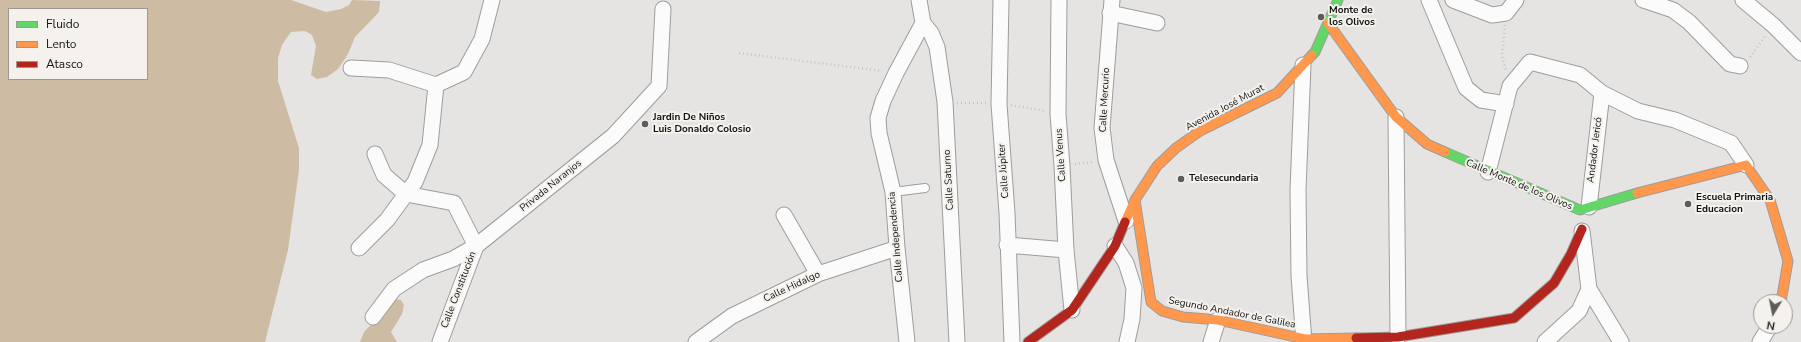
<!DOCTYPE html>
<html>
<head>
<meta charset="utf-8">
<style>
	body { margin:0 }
	#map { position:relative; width:1801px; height:342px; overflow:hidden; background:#e6e4e2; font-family:"Nunito Sans",sans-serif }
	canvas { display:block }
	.legend { position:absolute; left:8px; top:8px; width:140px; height:72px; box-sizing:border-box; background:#f5f2ed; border:1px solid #9b9895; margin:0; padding:5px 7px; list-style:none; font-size:12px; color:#131211 }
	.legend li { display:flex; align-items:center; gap:8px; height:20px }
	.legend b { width:20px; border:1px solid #9b9895 }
	.north { position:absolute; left:1753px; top:294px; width:40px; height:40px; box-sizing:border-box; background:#f5f2ed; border:1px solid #9b9895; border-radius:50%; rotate:190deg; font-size:11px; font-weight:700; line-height:16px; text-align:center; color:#131211 }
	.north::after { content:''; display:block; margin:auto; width:14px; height:18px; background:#5d5c5a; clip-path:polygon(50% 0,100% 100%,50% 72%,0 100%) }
</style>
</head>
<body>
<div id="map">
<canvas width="1801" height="342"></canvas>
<ul class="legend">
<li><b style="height:5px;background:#63d668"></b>Fluido</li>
<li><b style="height:5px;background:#ff974d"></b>Lento</li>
<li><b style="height:5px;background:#b3261e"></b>Atasco</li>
</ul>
<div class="north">N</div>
</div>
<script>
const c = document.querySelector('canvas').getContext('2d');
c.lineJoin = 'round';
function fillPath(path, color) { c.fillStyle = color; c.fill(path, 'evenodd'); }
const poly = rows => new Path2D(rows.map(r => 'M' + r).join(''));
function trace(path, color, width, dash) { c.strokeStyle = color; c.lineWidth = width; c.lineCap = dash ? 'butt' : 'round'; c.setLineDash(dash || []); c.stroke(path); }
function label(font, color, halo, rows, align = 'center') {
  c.font = font + ' "Nunito Sans",sans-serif'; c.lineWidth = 4; c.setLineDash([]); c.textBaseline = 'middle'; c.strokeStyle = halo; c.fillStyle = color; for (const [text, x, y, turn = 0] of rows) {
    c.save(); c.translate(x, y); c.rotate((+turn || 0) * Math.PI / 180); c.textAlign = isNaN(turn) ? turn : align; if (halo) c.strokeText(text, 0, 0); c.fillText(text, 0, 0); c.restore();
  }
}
const forest = poly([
	[0,0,291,0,326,12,341,9,349,5,352,0,380,1,379,12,355,37,348,54,338,69,327,77,317,79,311,75,316,46,312,35,305,31,291,32,282,45,278,58,278,81,299,148,299,170,288,250,265,342,0,342],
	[9,9,147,9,147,79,9,79],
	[395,299,401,300,404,305,402,314,391,332,397,342,360,342,364,332]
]);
const path = poly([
	[1505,25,1502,56,1506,70],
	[739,53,882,71],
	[1750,57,1766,35],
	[957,103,986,103],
	[1011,105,1045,111],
	[1075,164,1094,162]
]);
const lane = poly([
	[893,192,925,188]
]);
const street = poly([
	[1001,0,999,104,1007,213,1012,342],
	[1059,0,1058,114,1062,166,1066,250,1072,310],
	[1112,0,1102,128,1106,160,1126,221],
	[1429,0,1466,88,1481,100,1506,104],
	[1453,0,1492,15,1506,13,1516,0],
	[1643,0,1673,10,1689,22,1730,64,1740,66],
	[1743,0,1773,25,1801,53],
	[1110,13,1157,23],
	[923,23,931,33,937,47,945,102,957,342],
	[1303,65,1298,190,1299,276,1304,342],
	[351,68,389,70,436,85],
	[1396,117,1398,337],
	[1488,172,1510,86,1530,62,1580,75,1602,93,1638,111,1675,120,1731,143,1746,165],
	[1589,207,1602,93],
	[784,215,818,274],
	[1582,231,1589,289,1621,342],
	[1007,245,1066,250],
	[1115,246,1126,263,1134,288,1132,319,1127,342],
	[359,248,387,220,406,194,384,175,375,154],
	[373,317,394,289,423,270,453,259,476,246,613,136,659,86,663,9],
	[440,342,476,246,454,203,406,194,415,182,430,145,436,85,464,72,482,39,492,0],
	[696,342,732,316,818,274,897,248],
	[907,342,897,248,893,192,879,133,878,118,883,101,896,73,923,23,919,0],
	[1211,342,1218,320],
	[1545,342,1579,311,1589,289],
	[1760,342,1770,326]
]);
const fast = poly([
	[1312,55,1315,52,1338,0],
	[1445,152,1580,210,1637,193]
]);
const slow = poly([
	[1328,23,1396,117,1427,144,1445,152],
	[1637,193,1746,165,1770,200,1788,261,1781,302],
	[1135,200,1151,302,1162,311,1183,317,1218,320,1305,339,1356,338],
	[1125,222,1135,200,1157,166,1176,148,1200,131,1277,93,1312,55]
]);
const jam = poly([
	[1356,338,1398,337,1514,318,1554,283,1571,254,1582,229],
	[1028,342,1072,310,1115,246,1125,222]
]);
const markers = [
	[1321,17,4,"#5d5c5a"],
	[645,124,4,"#5d5c5a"],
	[1181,179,4,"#5d5c5a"],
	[1688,204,4,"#5d5c5a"]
];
const poiNames = [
	["Monte de",1329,11],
	["los Olivos",1329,23],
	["Jardin De Niños",653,118],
	["Luis Donaldo Colosio",653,130],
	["Telesecundaria",1189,179],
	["Escuela Primaria",1696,198],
	["Educacion",1696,210]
];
const streetNames = [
	["Calle Mercurio",1105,100,-87],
	["Avenida José Murat",1225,108,-28],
	["Andador Jericó",1595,150,-83],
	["Calle Venus",1061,155,-94],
	["Calle Júpiter",1004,171,-94],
	["Calle Saturno",949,180,-93],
	["Calle Monte de los Olivos",1519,185,23],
	["Privada Naranjos",551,186,-39],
	["Calle Independencia",896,237,-95],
	["Calle Hidalgo",792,287,-25],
	["Calle Constitución",459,290,-69],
	["Segundo Andador de Galilea",1232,313,11]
];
fillPath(forest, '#cdbca3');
trace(lane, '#9e9d9b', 10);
trace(street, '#9e9d9b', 17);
trace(fast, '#9e9d9b', 11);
trace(slow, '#9e9d9b', 11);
trace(jam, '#9e9d9b', 11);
trace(path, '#c5c4c4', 2.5, [1, 3]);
trace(lane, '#fbfbfb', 8);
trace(street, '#fbfbfb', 15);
trace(fast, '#63d668', 9);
trace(slow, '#ff974d', 9);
trace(jam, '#b3261e', 9);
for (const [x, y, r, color] of markers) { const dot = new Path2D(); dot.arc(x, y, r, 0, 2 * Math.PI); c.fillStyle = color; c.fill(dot); trace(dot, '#f5f2ed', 1.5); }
label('bold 10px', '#131211', '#f5f2ed', poiNames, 'left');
label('10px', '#131211', '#f5f2ed', streetNames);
</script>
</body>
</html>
